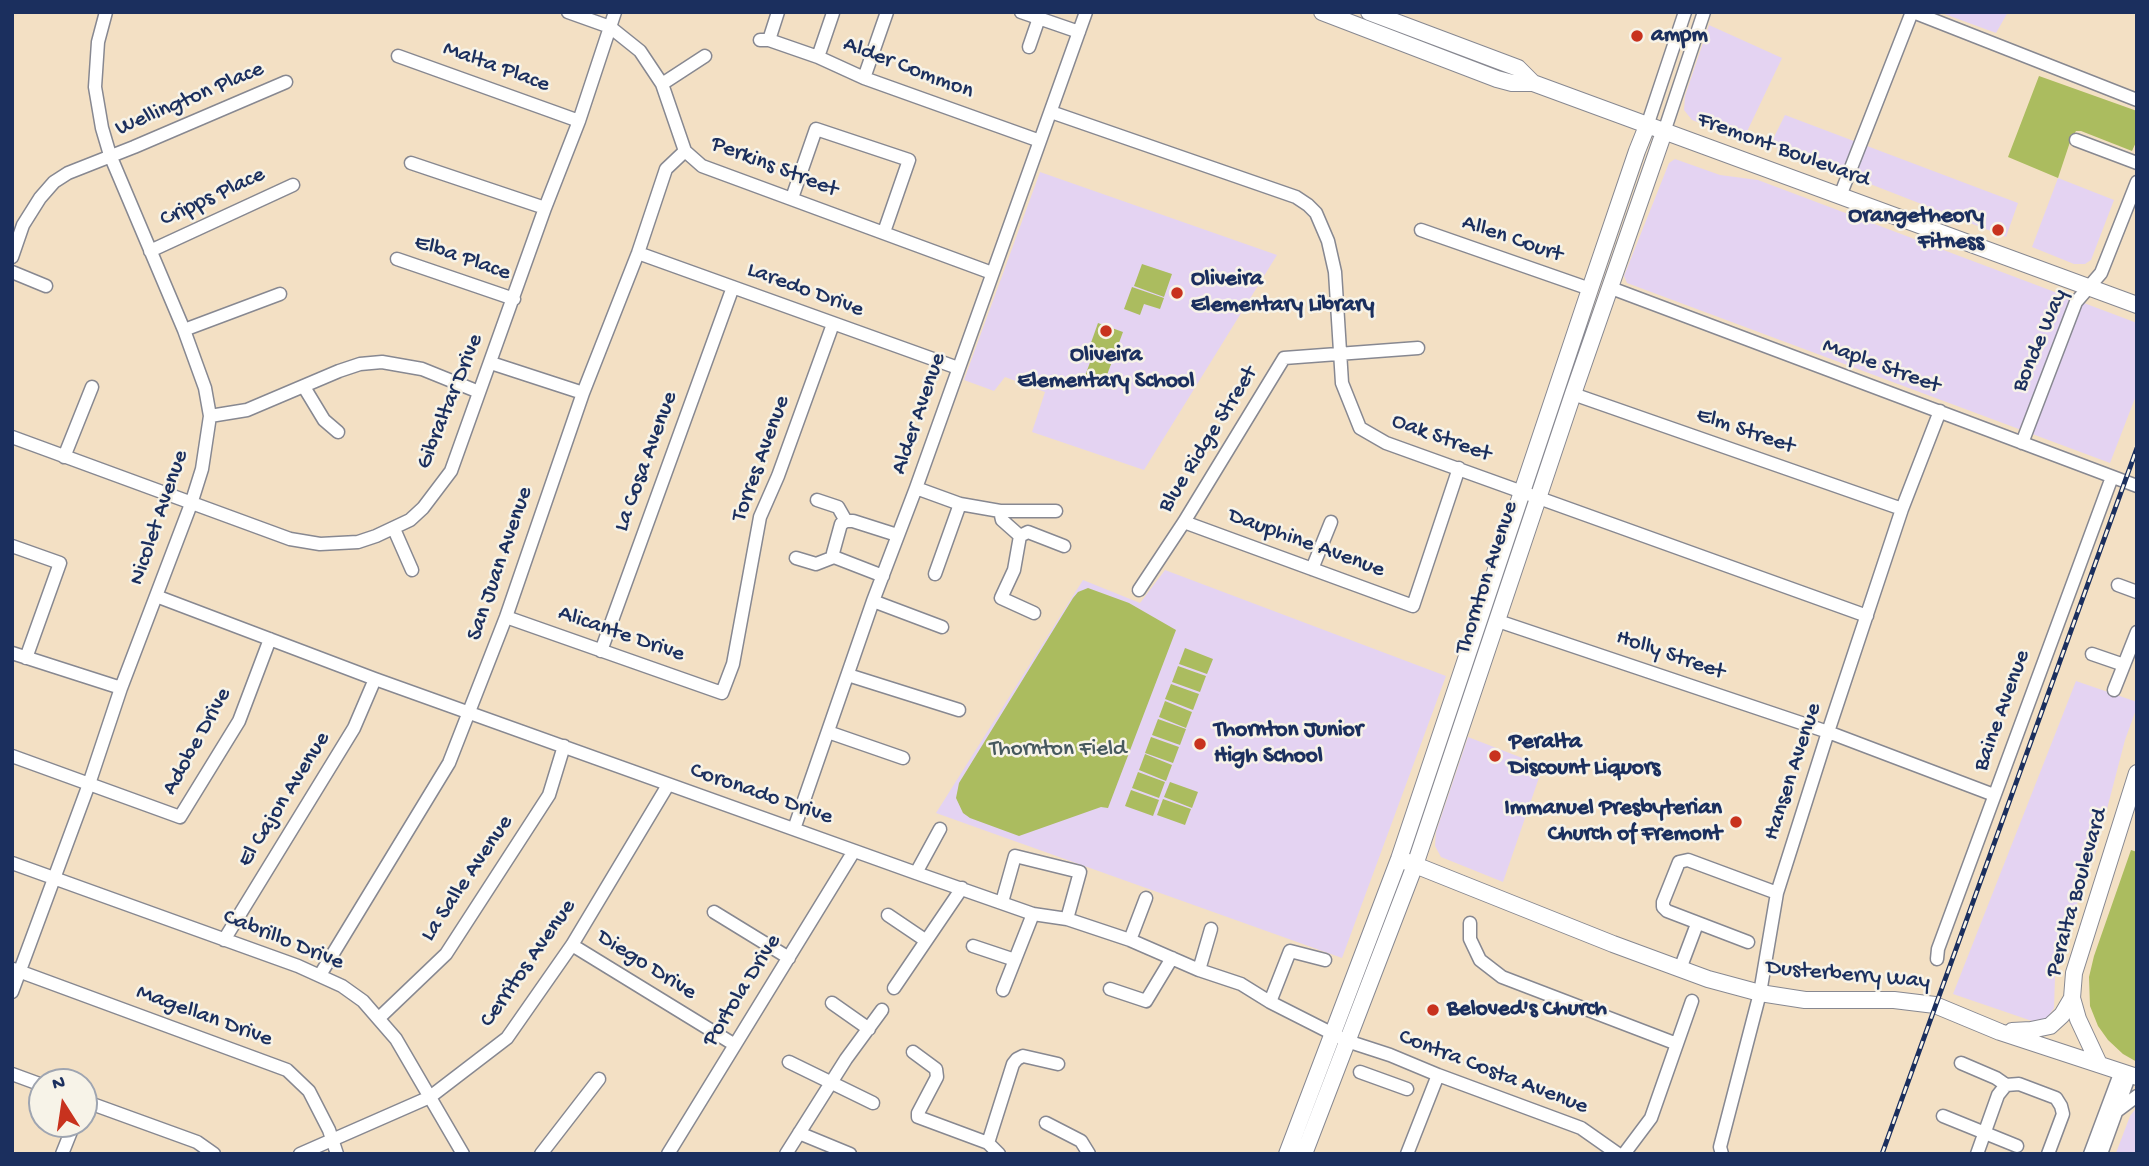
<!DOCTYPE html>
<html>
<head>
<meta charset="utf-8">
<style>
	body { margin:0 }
	#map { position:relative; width:2149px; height:1166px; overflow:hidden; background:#f3e0c4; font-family:"Gochi Hand",sans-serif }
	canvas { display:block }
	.frame { position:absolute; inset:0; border:14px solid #1b2f5e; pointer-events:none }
	.north { position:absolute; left:28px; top:1068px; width:70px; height:70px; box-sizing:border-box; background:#f7f3e8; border:2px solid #9fa5b1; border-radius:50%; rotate:348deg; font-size:19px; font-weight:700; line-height:28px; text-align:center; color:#1b2f5e }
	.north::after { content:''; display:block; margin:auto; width:24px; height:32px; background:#c8321e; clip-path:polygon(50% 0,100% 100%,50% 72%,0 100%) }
</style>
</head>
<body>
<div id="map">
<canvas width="2149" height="1166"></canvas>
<div class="frame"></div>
<div class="north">N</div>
</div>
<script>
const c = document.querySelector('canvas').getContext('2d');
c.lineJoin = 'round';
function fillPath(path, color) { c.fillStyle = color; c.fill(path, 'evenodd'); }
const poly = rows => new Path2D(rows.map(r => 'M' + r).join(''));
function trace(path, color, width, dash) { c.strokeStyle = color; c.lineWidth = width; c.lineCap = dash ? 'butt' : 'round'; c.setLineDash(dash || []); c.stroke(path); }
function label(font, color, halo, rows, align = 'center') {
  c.font = font + ' "Gochi Hand",sans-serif'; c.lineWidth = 5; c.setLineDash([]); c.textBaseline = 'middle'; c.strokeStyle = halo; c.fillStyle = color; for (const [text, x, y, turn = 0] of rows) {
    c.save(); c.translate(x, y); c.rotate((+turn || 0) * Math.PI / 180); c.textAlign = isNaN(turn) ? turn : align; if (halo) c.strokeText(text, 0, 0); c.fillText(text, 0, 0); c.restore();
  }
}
const built = poly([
	[1939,12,2008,12,1996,33],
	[1709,25,1782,58,1743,140,1692,120,1684,110,1685,96],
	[1785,115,2018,203,2006,237,1770,145],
	[1675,159,1720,175,1758,180,2137,323,2137,393,2110,463,1627,283,1624,276,1669,163],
	[1040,172,1277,255,1144,470,1032,432,1045,392,1005,377,994,391,964,380],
	[2058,178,2114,200,2091,260,2085,264,2074,264,2032,247],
	[1165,570,1446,676,1342,958,936,813,1083,580,1140,603],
	[2076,681,2137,702,2137,707,2125,740,2095,855,2059,954,2055,977,2054,1008,2047,1018,2032,1021,1953,994],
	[1468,737,1543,766,1503,882,1441,857,1435,846,1436,832],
	[2137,1107,2137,1154,2116,1153,2130,1116]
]);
const green = poly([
	[2039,76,2137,111,2137,140,2132,151,2081,131,2076,131,2071,139,2058,178,2008,157],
	[1142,264,1172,274,1164,297,1134,286],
	[1132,287,1164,298,1160,309,1144,304,1140,315,1124,309],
	[1098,323,1123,332,1104,383,1085,376,1092,357,1087,354],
	[1088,588,1129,603,1176,630,1108,808,1101,807,1019,836,970,818,963,813,956,798,959,783,1073,598,1078,592],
	[1185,648,1213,659,1207,674,1179,664],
	[1178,666,1206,676,1200,692,1172,682],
	[1171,684,1199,694,1193,710,1165,699],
	[1165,701,1192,712,1186,728,1159,717],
	[1158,719,1186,729,1180,745,1152,735],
	[1151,737,1179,747,1173,763,1145,753],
	[1145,754,1172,765,1166,781,1139,770],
	[1138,772,1165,782,1159,798,1132,788],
	[1170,782,1198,792,1192,808,1164,797],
	[1131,790,1159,800,1153,816,1125,806],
	[1163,799,1191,809,1185,825,1157,815],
	[2131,850,2137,852,2137,1062,2123,1054,2108,1040,2098,1026,2090,1006,2089,977,2094,956]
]);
const minor = poly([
	[568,12,610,27,640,51,662,84,685,151,702,166,992,273],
	[1021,12,1079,32],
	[1913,12,2137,100],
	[760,40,769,40,818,57,864,78,1040,141],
	[769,40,778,12],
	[1029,47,1039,18],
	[398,56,579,121],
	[818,57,833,13],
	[864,78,887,12],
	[662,84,705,56],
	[1051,112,1296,197,1308,205,1316,213,1328,241,1335,272,1342,383,1360,428,1386,443,1867,616],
	[1647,126,1685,12],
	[1664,132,1704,12],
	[2076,140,2137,163],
	[411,163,545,208],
	[1840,196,1912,12],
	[792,198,816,129,909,160,884,232],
	[1421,230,1590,289],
	[150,251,293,185],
	[638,253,958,368],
	[12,257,23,225,40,198,54,182,68,173,134,147,286,82],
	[397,259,514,299],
	[12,272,46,286],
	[1611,288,2137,486],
	[184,330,280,294],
	[491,363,583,393],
	[304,387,324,420,338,432],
	[1573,394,1902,509],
	[210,416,247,410,339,371,360,364,382,362,422,369,479,392],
	[12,437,290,539,320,544,358,542,376,536,410,520,423,508,451,471,545,208,579,121,615,12],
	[2022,443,2076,302,2101,273,2137,182],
	[64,457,92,387],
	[916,488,960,504,1000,511,1056,511],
	[817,500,838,507,846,521],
	[1000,511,1002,520,1020,536,1014,570,1001,598,1034,613],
	[1184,522,1413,606,1459,468],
	[394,529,412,570],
	[1020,536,1028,532,1064,546],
	[12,546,60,563,26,658],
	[796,558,816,564,834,557],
	[1312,569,1331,522],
	[935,574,960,504],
	[883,576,834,557,833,553,841,524,846,521,853,521,897,535],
	[2118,585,2137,592],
	[1139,590,1184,522,1284,358,1418,348],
	[156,596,375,679,916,873,1033,914,1067,919,1130,940,1199,970,1241,984,1270,1002,1347,1041,1390,1055,1438,1075,1581,1128,1618,1154],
	[873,601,942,627],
	[506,617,722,693,733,664,760,517,778,476,833,324],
	[1498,621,1828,732,1994,795],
	[601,651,733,287],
	[12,653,121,688],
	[2092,654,2124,665],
	[848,675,959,710],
	[2114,690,2137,632],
	[828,732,903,758],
	[12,756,180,817,239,721,270,639],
	[794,829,873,601,916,488,1086,12],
	[12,863,298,966,342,986,363,1001,396,1039,463,1154],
	[916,873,940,829],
	[1002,902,1015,856,1080,872,1067,919],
	[714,912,789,958],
	[888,915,925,940],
	[1470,923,1470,939,1480,960,1502,977,1677,1044],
	[224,940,354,728,375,679],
	[1130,940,1146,898],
	[1748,942,1667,911,1663,907,1663,902,1679,862,1688,860,1777,893],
	[572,945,735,1045],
	[973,946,1015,960],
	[1937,959,1938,949,2112,477],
	[13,969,287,1070,309,1091,329,1130,337,1154],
	[1680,969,1697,924],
	[1199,970,1211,929],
	[320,975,449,763,506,617,583,393,638,253,666,169,685,151],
	[894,988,962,888],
	[1110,989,1146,1001,1172,958],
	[1003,990,1033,914],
	[12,992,89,784,121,688,191,504,202,469,210,416,205,388,184,330,110,155,102,128,95,87,98,42,106,12],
	[1270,1002,1290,951,1325,960],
	[832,1003,869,1029],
	[379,1018,446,954,549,795,564,746],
	[913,1052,936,1069,937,1077,918,1113,918,1117,988,1143,999,1154],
	[789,1062,873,1103],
	[1961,1063,1996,1078,2006,1085],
	[1360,1072,1407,1089],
	[12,1074,42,1085],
	[84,1101,197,1142,214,1154],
	[2117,1111,2137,1096],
	[1943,1116,2017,1146],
	[1046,1123,1081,1141,1089,1154],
	[799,1133,850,1154],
	[988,1143,1013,1064,1017,1059,1023,1056,1058,1064],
	[62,1154,74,1124],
	[300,1154,430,1097,507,1038,572,945,668,785],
	[541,1154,599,1079],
	[668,1154,854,851],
	[786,1154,846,1059,882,1010],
	[1407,1154,1438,1075],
	[1624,1154,1651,1118,1692,1001],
	[1722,1154,1720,1147,1760,993,1777,893,1828,732,1902,509,1940,411],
	[1977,1154,1998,1095,2006,1085,2019,1084,2056,1098,2061,1106,2063,1114,2048,1154],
	[2090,1154,2121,1071],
	[2101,1154,2130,1074]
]);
const major = poly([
	[1322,12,1497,79,1512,83,1533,83,2137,305],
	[1369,12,1518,68,1533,83],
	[1405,861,1613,944,1708,979,1760,993,1805,1000,1894,1000,1935,1005,2000,1032,2137,1077],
	[2012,1031,2031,1030,2050,1026,2062,1015,2072,998],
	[2099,1064,2078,1019,2072,998,2074,973,2137,773],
	[1287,1154,1399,859,1590,289,1637,151,1647,126],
	[1304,1154,1415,865,1573,394,1664,132]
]);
const rail = poly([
	[1882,1154,2137,448]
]);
const markers = [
	[1637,36,7,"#c8321e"],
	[1998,230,7,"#c8321e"],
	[1177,293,7,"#c8321e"],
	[1106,331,7,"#c8321e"],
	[1200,744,7,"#c8321e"],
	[1495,756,7,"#c8321e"],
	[1736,822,7,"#c8321e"],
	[1433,1010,7,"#c8321e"]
];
const poiNames = [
	["ampm",1651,36],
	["Orangetheory",1984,217,"right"],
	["Fitness",1984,243,"right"],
	["Oliveira",1191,280],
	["Elementary Library",1191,306],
	["Oliveira",1106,356,"center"],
	["Elementary School",1106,382,"center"],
	["Thornton Junior",1214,731],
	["High School",1214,757],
	["Peralta",1509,743],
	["Discount Liquors",1509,769],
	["Immanuel Presbyterian",1722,809,"right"],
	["Church of Fremont",1722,835,"right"],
	["Beloved's Church",1447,1010]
];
const streetNames = [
	["Malta Place",496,68,20],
	["Alder Common",908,69,21],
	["Wellington Place",190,100,-23],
	["Fremont Boulevard",1783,151,20],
	["Perkins Street",774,168,21],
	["Cripps Place",213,198,-25],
	["Allen Court",1512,240,19],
	["Elba Place",462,259,19],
	["Laredo Drive",805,291,20],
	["Bonde Way",2041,341,-67],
	["Maple Street",1881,367,20],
	["Gibraltar Drive",451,402,-68],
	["Alder Avenue",920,414,-71],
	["Elm Street",1745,432,19],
	["Oak Street",1441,439,20],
	["Blue Ridge Street",1209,440,-58],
	["Torres Avenue",762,459,-70],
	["La Cosa Avenue",647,462,-70],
	["Nicolet Avenue",160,518,-71],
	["Dauphine Avenue",1306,544,20],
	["San Juan Avenue",501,564,-71],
	["Thornton Avenue",1488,578,-72],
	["Alicante Drive",621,635,19],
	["Holly Street",1670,656,19],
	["Baine Avenue",2003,711,-70],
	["Adobe Drive",198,742,-61],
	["Hansen Avenue",1794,772,-72],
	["Coronado Drive",761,795,19],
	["El Cajon Avenue",285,800,-58],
	["La Salle Avenue",468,879,-56],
	["Peralta Boulevard",2078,893,-74],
	["Cabrillo Drive",283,941,22],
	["Cerritos Avenue",529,964,-55],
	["Diego Drive",646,966,32],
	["Dusterberry Way",1848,976,5],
	["Portola Drive",743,991,-58],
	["Magellan Drive",204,1017,20],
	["Contra Costa Avenue",1493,1073,21]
];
const parkNames = [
	["Thornton Field",1058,750]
];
fillPath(built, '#e4d3f2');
fillPath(green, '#abbc5f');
trace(minor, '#878891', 15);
trace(major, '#878891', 18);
trace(minor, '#fff', 12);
trace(major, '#fff', 16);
trace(rail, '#1b2f5e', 5);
trace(rail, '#f7f3e8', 2.5, [8]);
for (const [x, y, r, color] of markers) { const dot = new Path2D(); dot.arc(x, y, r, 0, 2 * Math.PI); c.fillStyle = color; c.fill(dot); trace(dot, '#f7f3e8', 2.5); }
label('bold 23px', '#1b2f5e', '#f7f3e8', poiNames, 'left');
label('23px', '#1b2f5e', '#f7f3e8', streetNames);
label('23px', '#46595e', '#f7f3e8', parkNames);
</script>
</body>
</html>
